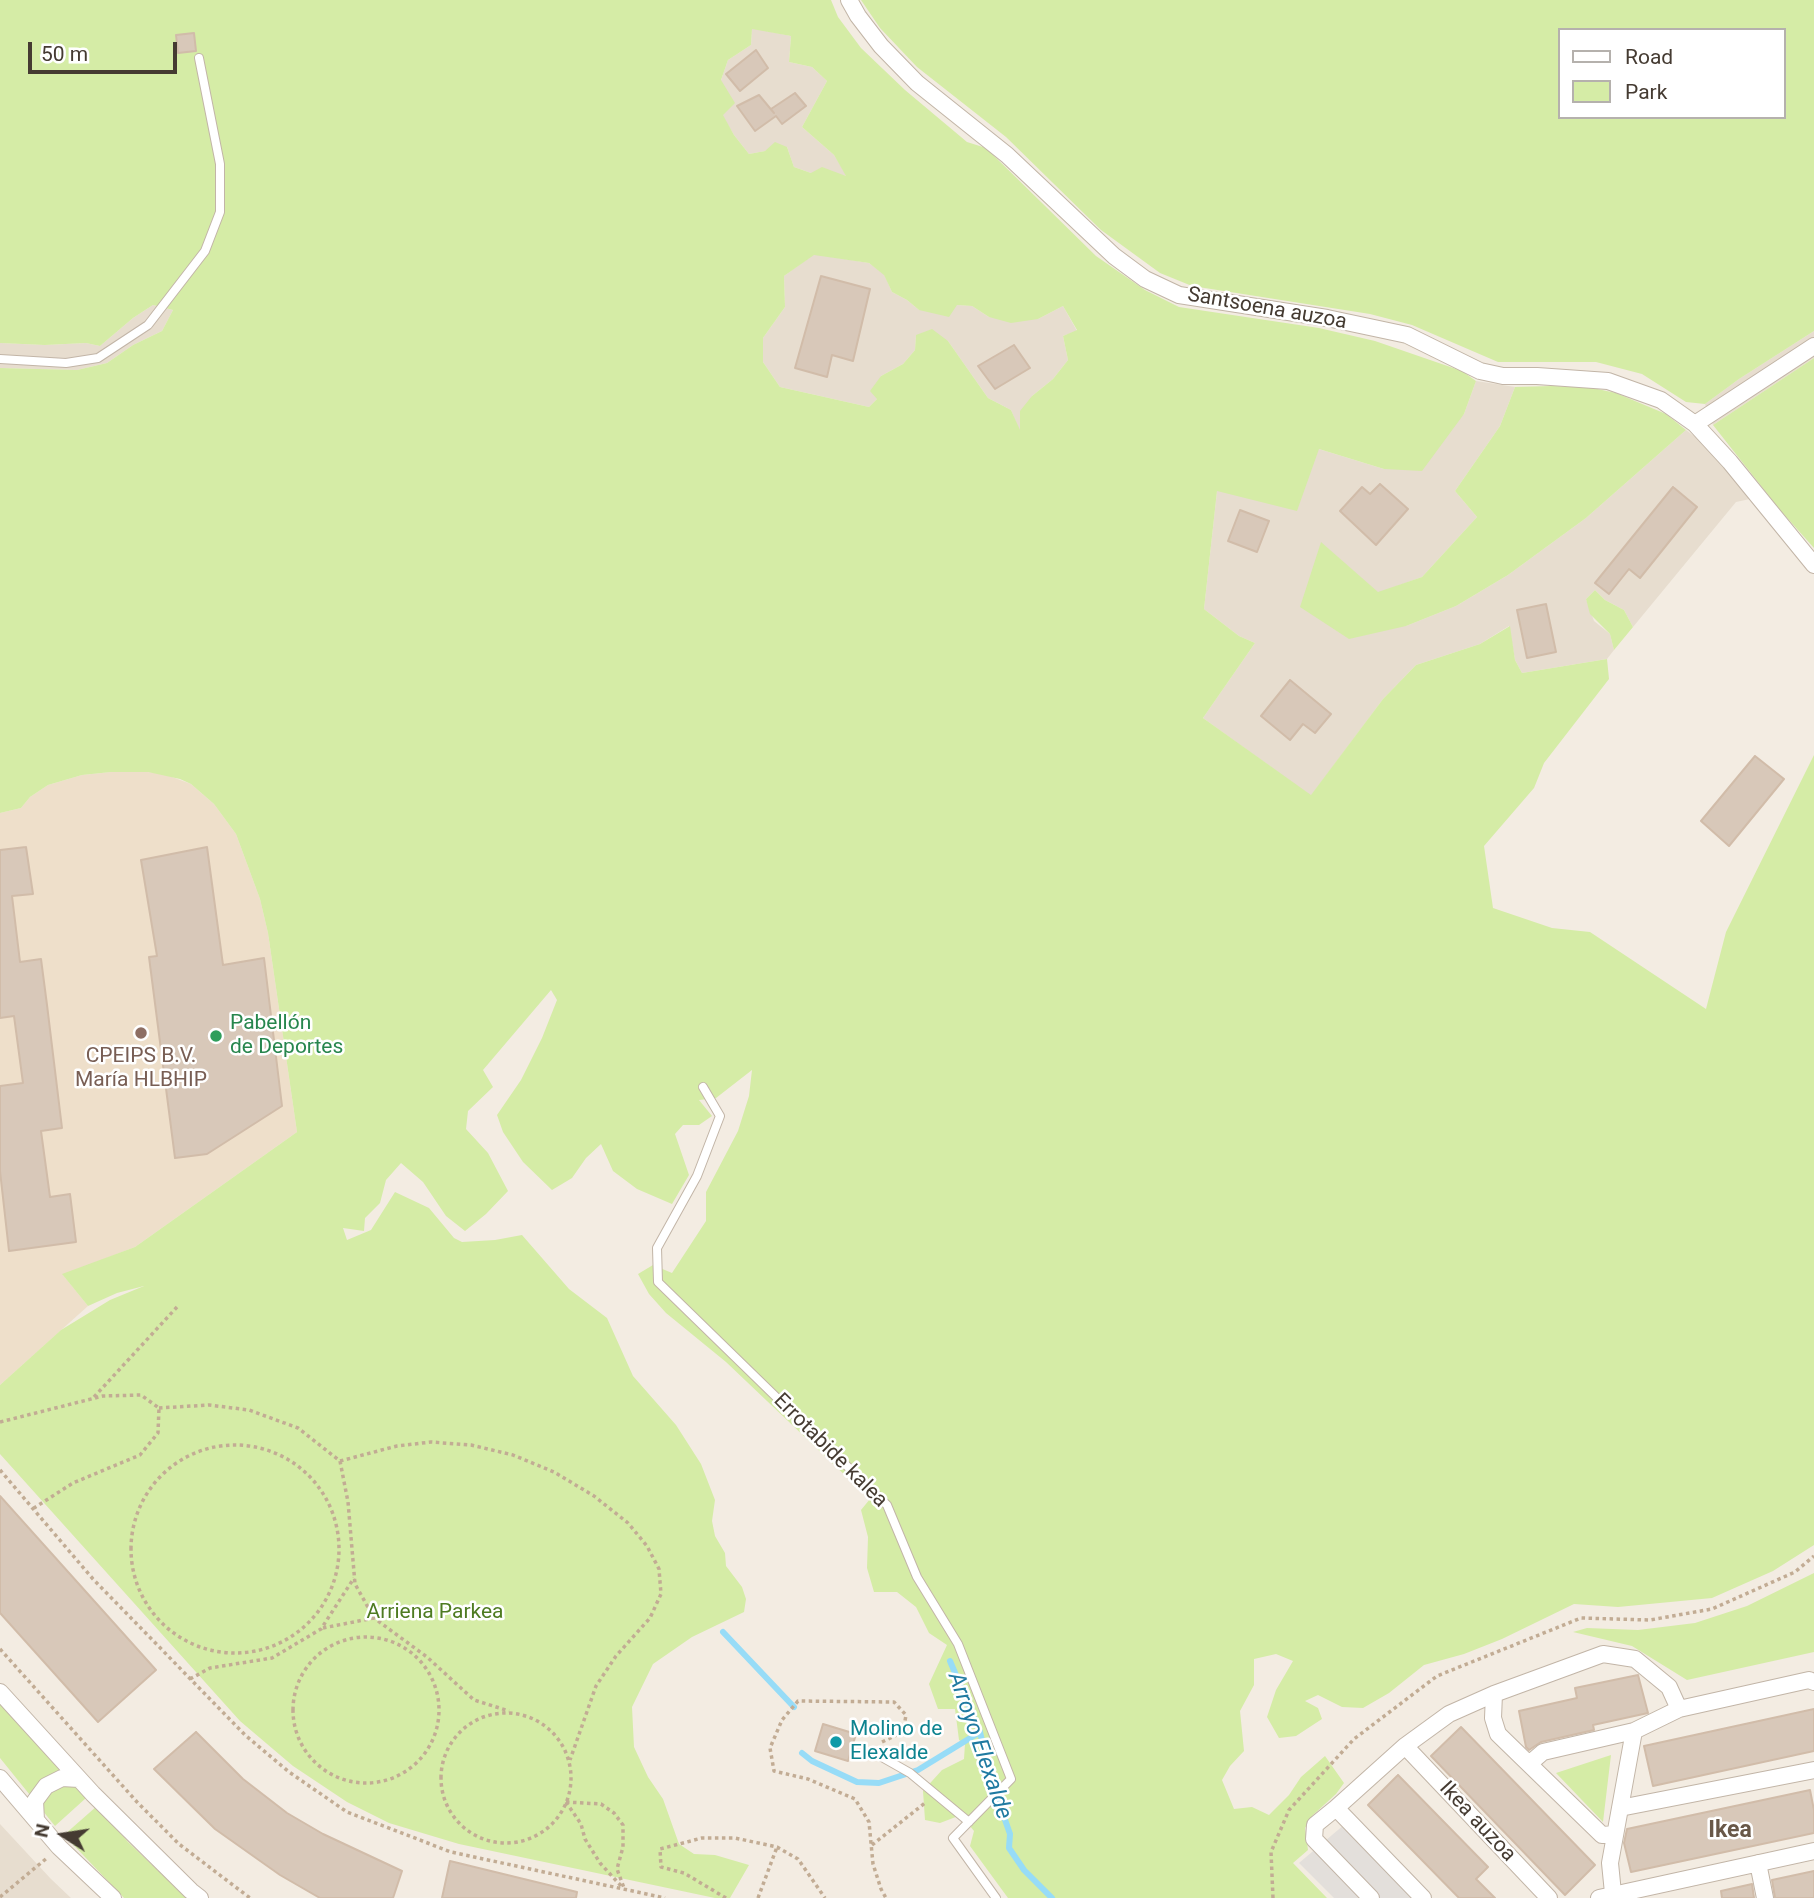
<!DOCTYPE html>
<html>
<head>
<meta charset="utf-8">
<style>
	body { margin:0 }
	#map { position:relative; width:1814px; height:1898px; overflow:hidden; background:#f3ece2; font-family:Roboto,sans-serif }
	canvas { display:block }
	.legend { position:absolute; left:1558px; top:28px; width:228px; height:91px; box-sizing:border-box; background:#fff; border:2px solid #b5b1ad; margin:0; padding:9px 12px; list-style:none; font-size:21px; color:#453b32 }
	.legend li { display:flex; align-items:center; gap:14px; height:35px }
	.legend b { width:35px; border:2px solid #b5b1ad }
	.north { position:absolute; left:28px; top:1800px; width:70px; height:70px; -webkit-text-stroke:5px #fff; paint-order:stroke; rotate:282deg; font-size:19px; font-weight:700; line-height:28px; text-align:center; color:#453b32 }
	.north::after { content:''; display:block; margin:auto; width:24px; height:32px; background:#453b32; clip-path:polygon(50% 0,100% 100%,50% 72%,0 100%) }
	.scale { position:absolute; left:28px; top:42px; width:149px; height:32px; box-sizing:border-box; border:4px solid #453b32; border-top:0; padding-left:9px; font-size:21px; line-height:24px; white-space:nowrap; color:#453b32; -webkit-text-stroke:5px #fff; paint-order:stroke }
</style>
</head>
<body>
<div id="map">
<canvas width="1814" height="1898"></canvas>
<ul class="legend">
<li><b style="height:9px;background:#fff"></b>Road</li>
<li><b style="height:19px;background:#d5eca6"></b>Park</li>
</ul>
<div class="north">N</div>
<div class="scale">50 m</div>
</div>
<script>
const c = document.querySelector('canvas').getContext('2d');
c.lineJoin = 'round';
function fillPath(path, color) { c.fillStyle = color; c.fill(path, 'evenodd'); }
const poly = rows => new Path2D(rows.map(r => 'M' + r).join(''));
function trace(path, color, width, dash) { c.strokeStyle = color; c.lineWidth = width; c.lineCap = dash ? 'butt' : 'round'; c.setLineDash(dash || []); c.stroke(path); }
function label(font, color, halo, rows, align = 'center') {
  c.font = font + ' Roboto,sans-serif'; c.lineWidth = 5; c.setLineDash([]); c.textBaseline = 'middle'; c.strokeStyle = halo; c.fillStyle = color; for (const [text, x, y, turn = 0] of rows) {
    c.save(); c.translate(x, y); c.rotate((+turn || 0) * Math.PI / 180); c.textAlign = isNaN(turn) ? turn : align; if (halo) c.strokeText(text, 0, 0); c.fillText(text, 0, 0); c.restore();
  }
}
const residential = poly([
	[752,28,791,36,789,62,812,67,827,81,802,127,834,155,847,176,811,173,794,167,787,147,749,154,734,135,722,115,721,80,728,60,751,45],
	[814,254,869,263,884,274,892,292,907,300,919,310,957,305,972,306,989,317,1038,319,1063,306,1077,331,1063,336,1068,360,1053,379,1032,396,1020,432,1011,410,988,398,948,341,916,335,915,350,903,364,881,376,877,399,869,407,780,387,763,362,763,338,785,307,784,276],
	[153,305,173,310,162,331,133,345,107,363,77,370,0,368,0,343,45,345,86,343,100,346,133,318],
	[1814,331,1814,358,1713,425,1705,404,1739,379],
	[1476,381,1515,387,1500,426,1455,491,1477,517,1422,577,1378,593,1321,543,1406,626,1456,606,1508,575,1586,518,1686,430,1703,443,1750,499,1736,502,1633,627,1624,610,1605,600,1595,590,1586,599,1594,621,1610,634,1614,650,1607,659,1522,673,1515,660,1509,626,1480,644,1416,665,1383,699,1311,796,1203,718,1255,643,1239,636,1204,609,1217,491,1319,449,1384,469,1464,414],
	[0,1824,51,1879,71,1898,0,1898]
]);
const education = poly([
	[111,772,148,772,164,774,191,784,214,804,236,834,260,899,268,933,297,1132,135,1247,63,1275,88,1306,0,1385,0,813,21,808,30,797,48,785,82,775]
]);
const green = poly([
	[0,0,831,0,838,17,861,48,905,90,967,142,986,148,1096,256,1145,290,1179,307,1319,328,1375,341,1462,371,1476,381,1464,414,1422,471,1384,469,1319,449,1297,511,1217,491,1204,609,1239,636,1255,643,1203,718,1311,795,1383,699,1416,665,1480,644,1510,626,1515,660,1522,673,1607,659,1609,679,1544,763,1534,788,1484,846,1493,908,1552,928,1590,932,1706,1009,1726,932,1814,755,1814,1545,1773,1571,1712,1598,1618,1607,1574,1604,1502,1639,1464,1654,1424,1665,1389,1693,1363,1708,1342,1707,1318,1695,1305,1701,1318,1708,1322,1719,1296,1736,1279,1738,1267,1717,1276,1690,1293,1661,1276,1654,1254,1659,1254,1685,1240,1711,1244,1751,1230,1766,1222,1780,1234,1809,1252,1807,1269,1815,1289,1795,1301,1777,1325,1756,1344,1783,1336,1794,1313,1815,1305,1828,1308,1850,1293,1863,1327,1898,1008,1898,970,1846,974,1831,961,1815,940,1823,925,1820,923,1791,942,1770,964,1759,965,1744,959,1740,955,1709,938,1709,929,1684,947,1645,929,1633,916,1607,897,1592,874,1592,867,1568,868,1537,861,1510,870,1499,726,1362,666,1313,649,1294,638,1274,653,1265,672,1273,706,1221,706,1192,738,1131,749,1096,752,1070,716,1098,699,1100,712,1116,699,1125,683,1125,675,1134,689,1175,672,1204,637,1189,613,1171,601,1144,586,1158,572,1178,552,1190,523,1162,503,1132,497,1115,521,1080,542,1038,557,1000,551,990,483,1070,493,1087,468,1111,466,1129,488,1153,508,1191,486,1214,465,1231,446,1216,423,1182,401,1163,386,1180,380,1203,365,1218,364,1231,343,1228,347,1240,371,1230,395,1192,429,1208,454,1238,462,1242,495,1240,522,1235,569,1289,607,1318,633,1376,676,1425,701,1464,715,1500,712,1521,715,1536,725,1553,726,1566,742,1587,746,1599,744,1612,692,1637,653,1664,632,1707,634,1747,648,1777,663,1799,679,1844,694,1854,715,1855,749,1865,730,1898,715,1898,459,1844,389,1823,347,1802,293,1766,240,1721,0,1454,0,1385,61,1330,110,1300,144,1286,117,1293,88,1306,62,1274,135,1247,297,1132,268,933,260,899,236,834,214,804,191,784,180,779,148,772,111,772,82,775,48,785,30,797,21,808,0,813,0,368,77,370,107,363,133,345,162,331,173,310,153,305,133,318,100,346,86,343,45,345,0,343],
	[752,29,791,36,789,62,812,67,827,81,802,127,834,155,846,176,822,167,811,173,794,167,787,147,775,142,765,151,749,154,734,135,723,115,735,103,721,80,728,60,751,45],
	[814,255,869,263,884,275,892,292,907,300,919,310,949,317,957,305,972,306,989,317,1011,323,1038,319,1063,306,1077,330,1063,336,1068,360,1053,379,1032,396,1020,411,1020,430,1011,410,988,398,948,341,932,329,916,335,915,350,903,364,881,376,870,391,877,399,869,407,780,387,763,362,763,338,785,307,784,276],
	[861,0,1814,0,1814,331,1739,379,1705,404,1686,402,1642,374,1596,362,1498,362,1412,325,1370,314,1192,286,1160,273,1101,230,1006,137,917,67,880,28],
	[1560,30,1784,30,1784,117,1560,117],
	[1814,358,1814,548,1780,510,1713,425],
	[1552,386,1588,387,1616,393,1666,414,1686,430,1586,518,1508,575,1456,606,1406,626,1349,639,1300,607,1321,542,1378,592,1422,577,1477,517,1455,491,1500,426,1515,387],
	[1595,590,1605,600,1624,610,1633,627,1614,650,1610,634,1590,614,1586,599],
	[1814,1573,1814,1652,1687,1680,1632,1646,1573,1632,1587,1628,1638,1630,1695,1623,1747,1606],
	[0,1699,86,1798,55,1826,0,1758],
	[1611,1755,1603,1822,1556,1773],
	[97,1806,128,1842,187,1898,124,1898,64,1835]
]);
const parking = poly([
	[1345,1824,1417,1898,1334,1898,1299,1863]
]);
const stream = poly([
	[723,1632,794,1707],
	[950,1661,980,1732,991,1780,1010,1834,1009,1848,1024,1870,1052,1898],
	[802,1753,812,1761,857,1782,879,1783,918,1770,980,1732]
]);
const building = poly([
	[194,33,196,51,178,53,176,35,194,33],
	[756,50,768,68,740,91,726,74,756,50],
	[795,93,806,106,782,124,776,116,755,131,737,106,759,95,774,113,771,109,795,93],
	[821,276,870,289,853,361,832,355,827,377,795,368,821,276],
	[1014,345,1030,368,995,389,978,366,1014,345],
	[1380,484,1408,509,1376,545,1340,511,1362,487,1370,494,1380,484],
	[1673,487,1697,507,1640,578,1629,569,1609,594,1595,583,1673,487],
	[1240,510,1269,521,1257,552,1228,541,1240,510],
	[1546,604,1556,652,1527,658,1517,610,1546,604],
	[1290,680,1331,714,1315,733,1303,724,1290,740,1261,716,1290,680],
	[1755,756,1784,779,1729,846,1701,821,1755,756],
	[26,847,33,894,12,896,20,962,41,959,47,1005,62,1128,41,1131,50,1197,70,1194,76,1242,9,1251,0,1171,0,1086,23,1083,14,1016,0,1018,0,850,26,847],
	[207,847,223,965,264,958,282,1106,207,1154,175,1158,149,957,157,956,141,860,207,847],
	[0,1496,156,1670,98,1722,0,1613,0,1496],
	[1638,1675,1648,1713,1593,1725,1594,1730,1541,1742,1529,1750,1526,1747,1519,1711,1577,1698,1575,1688,1638,1675],
	[1814,1709,1814,1751,1653,1786,1644,1746,1814,1709],
	[823,1724,856,1734,848,1761,815,1751,823,1724],
	[1461,1727,1595,1865,1565,1895,1431,1756,1461,1727],
	[196,1732,243,1779,287,1813,323,1834,402,1871,393,1898,320,1898,280,1875,215,1829,154,1769,196,1732],
	[1398,1775,1488,1867,1476,1879,1495,1898,1459,1898,1368,1805,1398,1775],
	[1810,1790,1814,1810,1814,1833,1631,1872,1624,1843,1627,1829,1810,1790],
	[450,1861,577,1892,576,1898,442,1898,450,1861],
	[1814,1871,1814,1898,1775,1898,1772,1880,1814,1871],
	[1752,1884,1754,1898,1722,1898,1721,1891,1752,1884]
]);
const path = poly([
	[94,1397,177,1307],
	[159,1408,209,1405,249,1410,298,1428,340,1461,397,1446,431,1442,471,1445,513,1455,554,1472,594,1496,628,1523,647,1546,659,1569,661,1594,650,1618,616,1656,596,1686,570,1760],
	[0,1422,103,1396,141,1395,159,1408,158,1433,140,1455,73,1483,34,1508],
	'131 1549a104 104 0 1 1 208 0a104 104 0 1 1-208 0Z',
	[340,1461,348,1502,355,1584,374,1618,427,1657,474,1700,509,1711],
	[0,1470,93,1579,245,1735,289,1772,347,1812,451,1852,665,1898],
	[323,1628,374,1618],
	'293 1710a73 73 0 1 1 146 0a73 73 0 1 1-146 0Z',
	[0,1649,137,1802,179,1844,250,1898],
	[190,1679,210,1668,272,1658,321,1629,354,1578],
	'441 1778a65 65 0 1 1 130 0a65 65 0 1 1-130 0Z',
	[882,1742,903,1732,906,1715,894,1702,798,1701,782,1720,770,1748,774,1771,808,1779,855,1799,869,1822,873,1864,881,1889,886,1898],
	[566,1802,601,1804,614,1813,623,1825,623,1847,617,1869,624,1888],
	[566,1802,581,1824,585,1839,600,1863,622,1887],
	[872,1845,925,1803],
	[0,1897,47,1858],
	[726,1898,684,1873,661,1867,660,1849,702,1838,735,1838,777,1847,798,1859,825,1898],
	[758,1898,777,1847],
	[1273,1898,1271,1852,1289,1810,1354,1739,1437,1676,1581,1618,1650,1620,1712,1609,1795,1572,1814,1556]
]);
const lane = poly([
	[0,359,66,363,98,358,148,325,205,251,220,212,220,164,199,58],
	[703,1087,720,1116,697,1176,657,1248,658,1282,887,1505,917,1577,958,1644,1011,1779,953,1838,996,1898],
	[880,1756,910,1773,969,1822]
]);
const street = poly([
	[849,0,858,16,881,46,917,83,1007,155,1114,256,1145,279,1179,295,1327,318,1407,335,1480,371,1503,376,1537,376,1608,381,1661,400,1695,424,1730,462,1814,565],
	[1695,424,1814,346],
	[0,1692,93,1794,191,1891,200,1898],
	[1494,1694,1493,1718,1498,1734,1602,1835,1615,1834],
	[1405,1746,1549,1898],
	[1529,1764,1543,1752,1634,1731,1679,1709],
	[0,1778,59,1847,113,1898],
	[1336,1808,1405,1746,1449,1714,1494,1694,1603,1654,1635,1659,1669,1687,1679,1709,1809,1680,1814,1682],
	[1620,1808,1814,1770],
	[36,1820,35,1801,46,1786,62,1778,79,1779],
	[1758,1863,1765,1898],
	[1613,1893,1610,1863,1634,1731],
	[1371,1898,1314,1839,1315,1825,1336,1808,1423,1898],
	[1599,1898,1814,1851]
]);
const markers = [
	[141,1033,7,"#8d6e63"],
	[216,1036,7,"#2e9e5b"],
	[836,1742,7,"#0f9aa8"]
];
const streetNames = [
	["Santsoena auzoa",1267,309,10],
	["Errotabide kalea",830,1451,45],
	["Ikea auzoa",1477,1822,47]
];
const leisureNames = [
	["Pabellón",230,1024],
	["de Deportes",230,1048]
];
const educationNames = [
	["CPEIPS B.V.",141,1057],
	["María HLBHIP",141,1081]
];
const parkNames = [
	["Arriena Parkea",435,1613]
];
const cultureNames = [
	["Molino de",850,1730],
	["Elexalde",850,1754]
];
const waterNames = [
	["Arroyo Elexalde",979,1746,71]
];
const neighbourhoodNames = [
	["Ikea",1730,1831]
];
fillPath(residential, '#e7ddcf');
fillPath(education, '#eedfca');
fillPath(green, '#d5eca6');
fillPath(parking, '#e3dfdb');
trace(stream, '#97dcf7', 6);
fillPath(building, '#d8c8b9');
trace(building, '#d1bca9', 2);
trace(lane, '#c2b5a7', 10);
trace(street, '#c2b5a7', 18);
trace(path, '#c2ac94', 3.5, [3.5, 3.5]);
trace(lane, '#fff', 8);
trace(street, '#fff', 16);
for (const [x, y, r, color] of markers) { const dot = new Path2D(); dot.arc(x, y, r, 0, 2 * Math.PI); c.fillStyle = color; c.fill(dot); trace(dot, '#fff', 2.5); }
label('21px', '#453b32', '#fff', streetNames);
label('21px', '#27864d', '#fff', leisureNames, 'left');
label('21px', '#785e54', '#fff', educationNames);
label('21px', '#4e7b21', '#fff', parkNames);
label('21px', '#0d838f', '#fff', cultureNames, 'left');
label('italic 23px', '#1f7aa1', '#fff', waterNames);
label('bold 23px', '#695848', '#fff', neighbourhoodNames);
</script>
</body>
</html>
